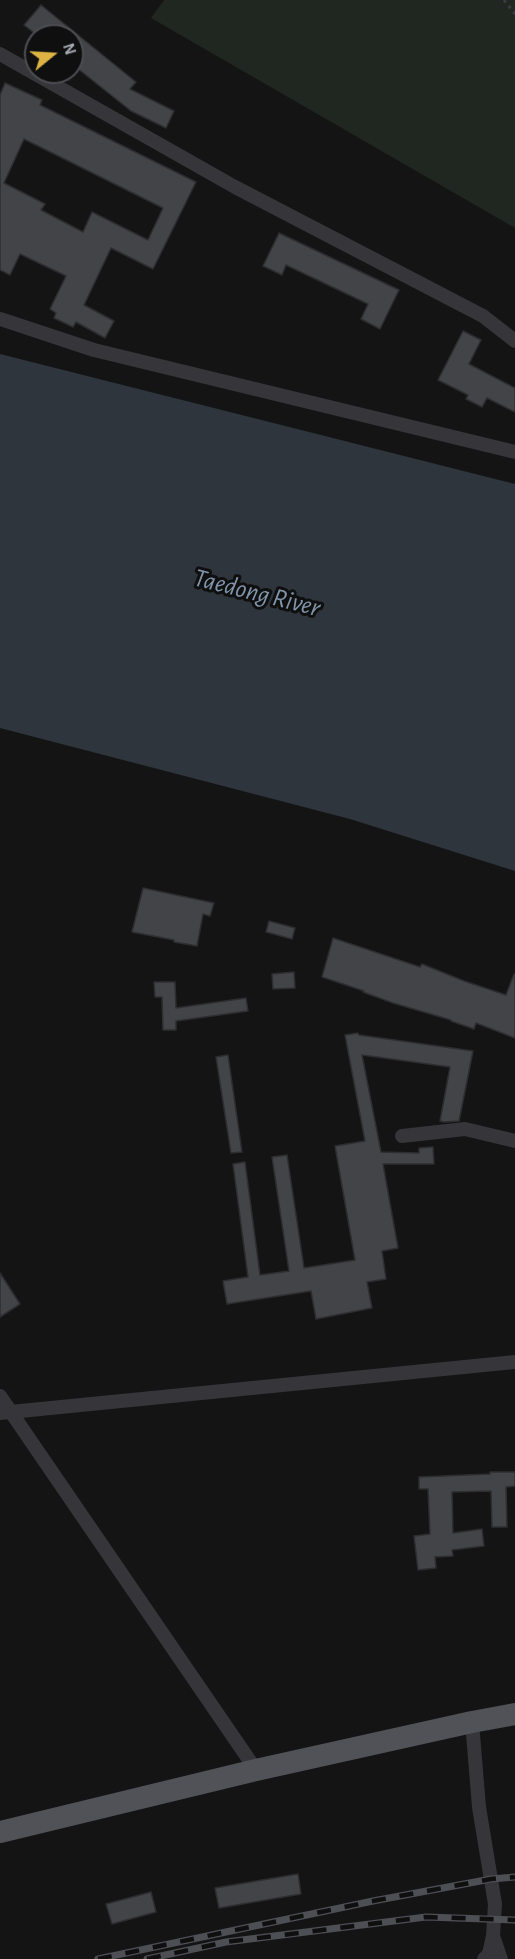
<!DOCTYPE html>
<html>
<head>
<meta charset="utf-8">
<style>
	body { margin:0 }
	#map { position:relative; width:515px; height:1959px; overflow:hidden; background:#141415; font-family:"Alegreya Sans",sans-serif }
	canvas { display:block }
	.north { position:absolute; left:24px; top:24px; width:60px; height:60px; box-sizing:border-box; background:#0f0f10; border:2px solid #4c4d52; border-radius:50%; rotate:72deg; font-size:16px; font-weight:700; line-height:24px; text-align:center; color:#a7aab4 }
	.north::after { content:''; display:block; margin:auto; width:21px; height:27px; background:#ddb343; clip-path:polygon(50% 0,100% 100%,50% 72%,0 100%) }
</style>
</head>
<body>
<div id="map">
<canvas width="515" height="1959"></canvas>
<div class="north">N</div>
</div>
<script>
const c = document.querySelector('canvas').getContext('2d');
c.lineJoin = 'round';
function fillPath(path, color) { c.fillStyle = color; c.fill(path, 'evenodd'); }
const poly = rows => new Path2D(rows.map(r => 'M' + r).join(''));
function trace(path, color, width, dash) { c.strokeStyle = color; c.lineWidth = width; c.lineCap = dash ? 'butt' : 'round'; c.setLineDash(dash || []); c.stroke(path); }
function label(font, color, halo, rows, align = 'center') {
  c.font = font + ' "Alegreya Sans",sans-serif'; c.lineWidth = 6; c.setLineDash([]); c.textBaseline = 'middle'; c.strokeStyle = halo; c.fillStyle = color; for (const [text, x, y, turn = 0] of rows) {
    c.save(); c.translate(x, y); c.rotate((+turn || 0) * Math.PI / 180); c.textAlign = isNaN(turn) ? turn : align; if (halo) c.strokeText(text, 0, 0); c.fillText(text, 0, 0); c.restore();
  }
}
const green = poly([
	[164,0,515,0,515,228,151,18]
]);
const water = poly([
	[0,354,515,484,515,871,350,819,0,728]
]);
const building = poly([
	[41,5,136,82,130,89,174,111,166,128,131,111,72,64,72,36,38,36,24,25,41,5],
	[5,83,42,100,40,105,196,182,153,269,111,248,84,305,114,321,105,338,76,322,73,327,54,318,56,313,50,309,66,276,20,254,10,275,0,270,0,95,5,83],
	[24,139,163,208,148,240,92,212,83,232,41,210,45,204,4,183,24,139],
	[279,233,399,290,380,329,361,319,368,304,286,265,282,275,263,266,279,233],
	[463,331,481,340,469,364,515,388,515,412,487,398,482,407,466,399,468,395,438,380,463,331],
	[143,888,214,903,210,916,203,914,197,946,174,942,174,940,132,932,143,888],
	[269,921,295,928,292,939,266,932,269,921],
	[333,938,420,967,422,964,464,981,506,995,514,974,515,974,515,1038,476,1023,474,1029,451,1021,451,1020,393,1003,363,992,364,991,322,977,333,938],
	[294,972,295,988,273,989,272,974,294,972],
	[154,982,175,982,176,1008,246,998,248,1011,176,1021,176,1030,163,1030,162,997,155,997,154,982],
	[358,1033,359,1035,473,1051,459,1121,444,1122,440,1121,450,1067,362,1055,381,1152,419,1153,419,1148,433,1147,434,1164,383,1164,398,1248,382,1251,386,1279,367,1282,372,1308,316,1319,311,1291,227,1304,223,1281,248,1277,233,1164,245,1162,260,1275,289,1271,272,1157,287,1155,304,1268,355,1260,335,1146,365,1141,345,1035,358,1033],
	[228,1055,242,1152,231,1153,216,1057,228,1055],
	[0,1273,20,1304,0,1317,0,1273],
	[490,1472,515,1472,515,1486,506,1487,507,1527,492,1527,491,1491,452,1492,453,1533,482,1529,484,1546,452,1550,453,1556,435,1557,436,1568,418,1570,414,1536,430,1534,428,1489,419,1489,419,1477,490,1474,490,1472],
	[298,1874,301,1894,219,1908,215,1888,298,1874],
	[151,1892,156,1912,112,1924,106,1904,151,1892]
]);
const path = poly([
	[504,0,515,14]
]);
const minor = poly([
	[0,54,235,187,483,316,515,341],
	[0,319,94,350,515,452],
	[402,1136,465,1129,515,1141],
	[0,1396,256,1770],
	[0,1413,515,1362],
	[472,1722,479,1807,495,1904,493,1936,489,1954,484,1959],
	[493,1936,501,1959]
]);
const primary = poly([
	[0,1832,256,1770,472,1722,515,1714]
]);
const rail = poly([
	[98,1959,373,1901,491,1879,515,1877],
	[147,1959,226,1942,426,1917,515,1920]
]);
const waterNames = [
	["Taedong River",257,593,14]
];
fillPath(green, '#202721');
fillPath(water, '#2e353c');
fillPath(building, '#434448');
trace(building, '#2e2e31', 1.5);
trace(path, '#3b3c40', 3, [3, 4.5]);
trace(minor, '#35353a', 14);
trace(primary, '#515258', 22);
trace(rail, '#4e4f54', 7);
trace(rail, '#0f0f10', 4.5, [14]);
label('italic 26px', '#8195ab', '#0f0f10', waterNames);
</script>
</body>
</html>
